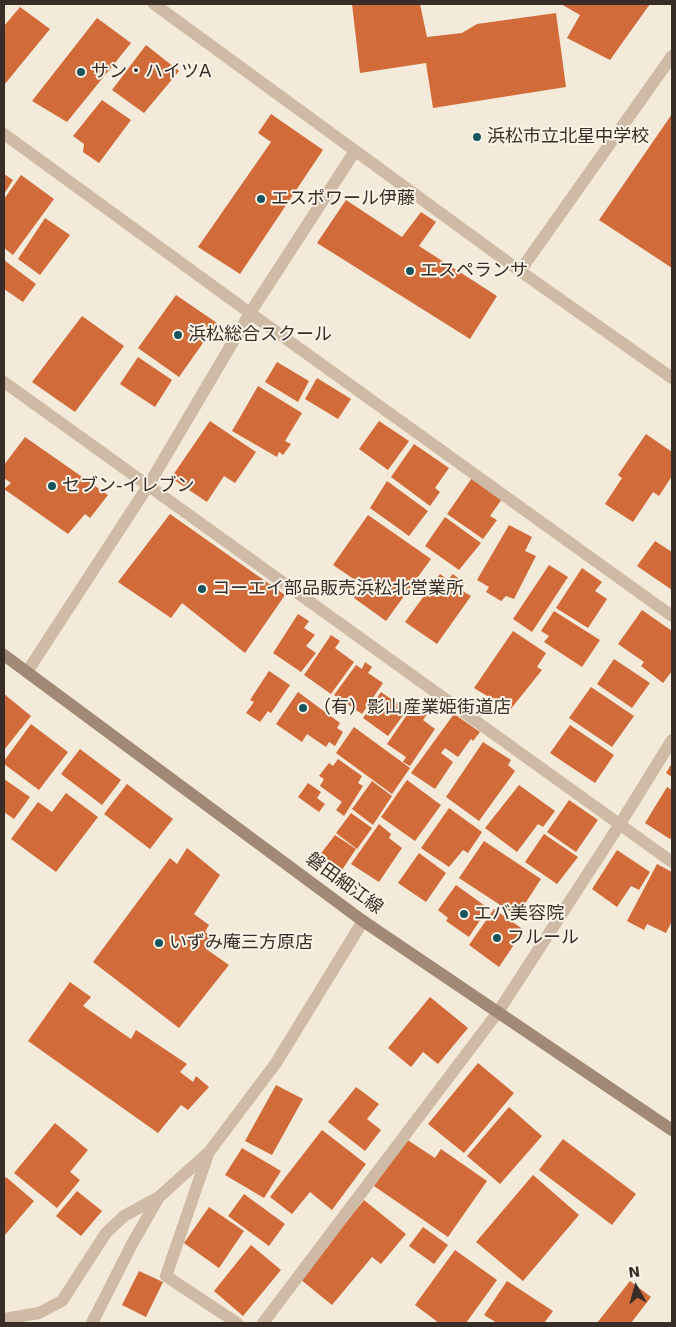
<!DOCTYPE html>
<html>
<head>
<meta charset="utf-8">
<style>
	body { margin:0 }
	#map { position:relative; width:676px; height:1327px; overflow:hidden; background:#f4eada; font-family:"DejaVu Sans",sans-serif }
	canvas { display:block }
	.frame { position:absolute; inset:0; border:5px solid #382e27; pointer-events:none }
	.north { position:absolute; left:611px; top:1262px; width:50px; height:50px; -webkit-text-stroke:4px #fbf3e7; paint-order:stroke; rotate:353deg; font-size:14px; font-weight:700; line-height:20px; text-align:center; color:#382e27 }
	.north::after { content:''; display:block; margin:auto; width:18px; height:22px; background:#382e27; clip-path:polygon(50% 0,100% 100%,50% 72%,0 100%) }
</style>
</head>
<body>
<div id="map">
<canvas width="676" height="1327"></canvas>
<div class="frame"></div>
<div class="north">N</div>
</div>
<script>
const c = document.querySelector('canvas').getContext('2d');
c.lineJoin = 'round';
function fillPath(path, color) { c.fillStyle = color; c.fill(path, 'evenodd'); }
const poly = rows => new Path2D(rows.map(r => 'M' + r).join(''));
function trace(path, color, width, dash) { c.strokeStyle = color; c.lineWidth = width; c.lineCap = dash ? 'butt' : 'round'; c.setLineDash(dash || []); c.stroke(path); }
function label(font, color, halo, rows, align = 'center') {
  c.font = font + ' "DejaVu Sans","Noto Sans JP",sans-serif'; c.lineWidth = 4; c.setLineDash([]); c.textBaseline = 'middle'; c.strokeStyle = halo; c.fillStyle = color; for (const [text, x, y, turn = 0] of rows) {
    c.save(); c.translate(x, y); c.rotate((+turn || 0) * Math.PI / 180); c.textAlign = isNaN(turn) ? turn : align; if (halo) c.strokeText(text, 0, 0); c.fillText(text, 0, 0); c.restore();
  }
}
const building = poly([
	[352,4,420,4,427,37,462,33,477,24,556,13,566,87,433,108,426,63,360,73],
	[561,4,650,4,610,60,567,38,580,15],
	[20,7,50,29,4,85,4,26],
	[97,18,131,43,67,122,32,101],
	[146,45,179,71,144,113,112,90],
	[102,100,131,120,99,163,83,152,84,144,73,136],
	[271,114,323,150,240,274,198,247,271,142,258,133],
	[672,114,672,268,599,220],
	[4,174,13,180,4,194],
	[21,175,54,199,13,255,4,248,4,199],
	[346,200,402,237,421,212,436,222,419,246,497,296,470,339,317,243],
	[45,218,70,235,40,275,18,259],
	[4,260,36,284,23,302,4,289],
	[176,295,217,323,179,377,138,348],
	[82,316,124,346,75,412,32,382],
	[138,357,172,380,155,407,120,384],
	[277,362,309,381,298,402,265,382],
	[317,378,351,399,338,419,305,399],
	[258,386,302,413,285,441,291,444,283,455,279,452,277,457,232,431],
	[210,421,256,452,235,483,224,476,207,502,171,478],
	[379,421,409,441,388,470,359,449],
	[646,434,672,452,672,476,659,496,653,492,633,522,605,504,622,478,618,475],
	[25,437,108,495,90,518,85,514,68,534,4,489,11,483,4,478,4,465],
	[414,444,449,468,435,488,440,492,430,506,391,477],
	[472,478,502,499,490,516,497,520,483,539,447,514],
	[387,481,428,511,409,536,370,508],
	[170,514,285,595,245,653,182,603,171,618,118,582],
	[368,515,431,559,386,621,354,598,364,586,333,565],
	[445,517,481,543,459,570,425,546],
	[509,525,532,537,525,551,536,556,514,599,506,596,501,601,486,592,489,587,477,580],
	[655,541,672,552,672,590,637,566],
	[549,565,568,577,532,632,513,619],
	[582,568,602,582,595,591,607,599,588,628,556,608],
	[440,574,448,580,453,574,465,584,461,590,471,596,437,644,405,622],
	[642,610,672,631,672,671,663,683,641,666,644,662,618,644],
	[554,611,600,640,582,667,544,642,549,636,541,631],
	[298,614,309,621,304,628,315,635,306,646,316,653,301,672,273,653],
	[513,631,546,653,537,667,542,670,510,710,474,688],
	[331,635,340,641,335,648,354,662,331,694,304,675],
	[614,659,650,683,632,708,597,684],
	[365,662,372,667,368,673,383,683,362,714,334,695,356,665,362,669],
	[269,671,290,685,271,713,268,711,260,722,246,713,254,702,250,700],
	[591,687,634,716,612,747,569,718],
	[298,692,340,723,337,728,343,732,335,746,329,742,326,747,307,734,302,742,276,724],
	[381,692,407,710,388,736,363,718],
	[4,694,31,716,4,750],
	[415,703,428,713,423,720,435,729,410,766,403,762,406,757,387,744],
	[454,714,480,732,473,741,471,739,458,757,445,748,441,753,453,762,435,789,411,773],
	[31,724,68,752,39,790,4,764,4,761],
	[570,725,614,755,595,783,550,753],
	[354,727,410,768,392,794,336,753],
	[483,742,511,760,508,765,515,771,479,821,446,797],
	[80,749,121,780,102,805,61,774],
	[338,759,362,776,358,783,363,786,344,816,336,810,342,802,320,786,324,779,319,776,329,763,333,766],
	[672,763,672,777,666,773],
	[4,779,30,797,14,819,4,812],
	[407,780,441,805,415,841,381,817],
	[372,781,392,796,373,825,352,809],
	[308,783,321,792,317,798,325,804,319,812,298,797],
	[127,784,173,819,150,849,104,814],
	[519,785,555,811,543,827,538,824,517,852,485,828],
	[667,787,672,790,672,836,670,839,645,823],
	[66,793,98,817,56,872,11,839,38,802,52,812],
	[569,800,598,820,576,852,547,832],
	[449,808,482,832,468,853,463,850,449,867,421,848],
	[351,813,372,828,357,849,336,833],
	[379,824,391,834,389,838,402,848,379,882,351,864],
	[544,834,578,857,557,884,525,862],
	[335,835,356,849,342,870,319,856],
	[484,841,541,879,517,916,459,878],
	[187,848,220,875,194,914,209,925,205,932,214,937,206,949,229,965,179,1028,93,962,170,858,177,864],
	[617,850,650,872,639,890,631,886,617,907,592,889],
	[419,853,446,873,426,902,398,883],
	[657,864,672,872,672,921,666,933,647,924,644,930,627,921],
	[456,885,488,908,469,937,446,921,448,918,438,910],
	[494,909,524,930,499,967,469,945],
	[70,982,91,997,83,1006,131,1039,136,1030,187,1064,180,1072,193,1082,196,1076,209,1087,188,1110,181,1105,158,1133,28,1041],
	[430,997,468,1028,438,1064,423,1052,411,1067,388,1048],
	[478,1063,514,1093,464,1153,428,1124],
	[276,1085,303,1099,272,1155,245,1141],
	[356,1087,379,1104,367,1119,381,1130,365,1151,328,1122],
	[509,1107,542,1136,500,1184,467,1156],
	[55,1123,88,1150,70,1172,80,1180,57,1208,14,1173],
	[322,1130,366,1164,332,1210,310,1192,292,1214,270,1197],
	[406,1139,435,1158,441,1149,487,1181,448,1237,374,1186],
	[563,1139,636,1194,612,1225,539,1170],
	[242,1148,281,1171,264,1198,225,1175],
	[533,1175,579,1215,523,1281,476,1242],
	[6,1177,34,1201,4,1236,4,1180],
	[77,1191,102,1211,81,1236,56,1216],
	[244,1194,285,1224,269,1246,228,1216],
	[364,1200,406,1234,381,1264,372,1257,332,1305,300,1279],
	[209,1207,244,1231,219,1268,184,1243],
	[423,1227,448,1245,434,1264,409,1246],
	[251,1245,281,1270,243,1316,214,1291],
	[455,1250,497,1280,466,1323,439,1323,415,1305],
	[139,1271,163,1282,146,1317,122,1305],
	[507,1281,553,1311,544,1323,497,1323,484,1315],
	[630,1281,651,1297,631,1323,597,1323]
]);
const street = poly([
	[154,4,520,271,672,378],
	[4,134,250,313,672,616],
	[520,271,672,56],
	[4,382,672,862],
	[27,672,148,486,250,313,355,151],
	[208,1154,166,1276,237,1323],
	[4,1319,39,1313,62,1301,106,1233,124,1216,159,1197],
	[92,1323,132,1244,159,1197,209,1152,276,1063,363,921],
	[263,1323,498,1012,620,824,672,740]
]);
const secondary = poly([
	[4,655,363,921,672,1130]
]);
const markers = [
	[81,72,5,"#18545e"],
	[477,137,5,"#18545e"],
	[261,199,5,"#18545e"],
	[410,271,5,"#18545e"],
	[178,335,5,"#18545e"],
	[52,486,5,"#18545e"],
	[202,589,5,"#18545e"],
	[303,708,5,"#18545e"],
	[464,914,5,"#18545e"],
	[497,938,5,"#18545e"],
	[159,943,5,"#18545e"]
];
const poiNames = [
	["サン・ハイツA",91,72],
	["浜松市立北星中学校",487,137],
	["エスポワール伊藤",271,199],
	["エスペランサ",420,271],
	["浜松総合スクール",188,335],
	["セブン-イレブン",62,486],
	["コーエイ部品販売浜松北営業所",212,589],
	["（有）影山産業姫街道店",313,708],
	["エバ美容院",474,914],
	["フルール",507,938],
	["いずみ庵三方原店",169,943]
];
const streetNames = [
	["磐田細江線",344,884,36]
];
fillPath(building, '#d26b3a');
trace(street, '#cebaa5', 12);
trace(secondary, '#a18976', 12);
for (const [x, y, r, color] of markers) { const dot = new Path2D(); dot.arc(x, y, r, 0, 2 * Math.PI); c.fillStyle = color; c.fill(dot); trace(dot, '#fbf3e7', 2); }
label('18px', '#382e27', '#fbf3e7', poiNames, 'left');
label('18px', '#382e27', '#fbf3e7', streetNames);
</script>
</body>
</html>
